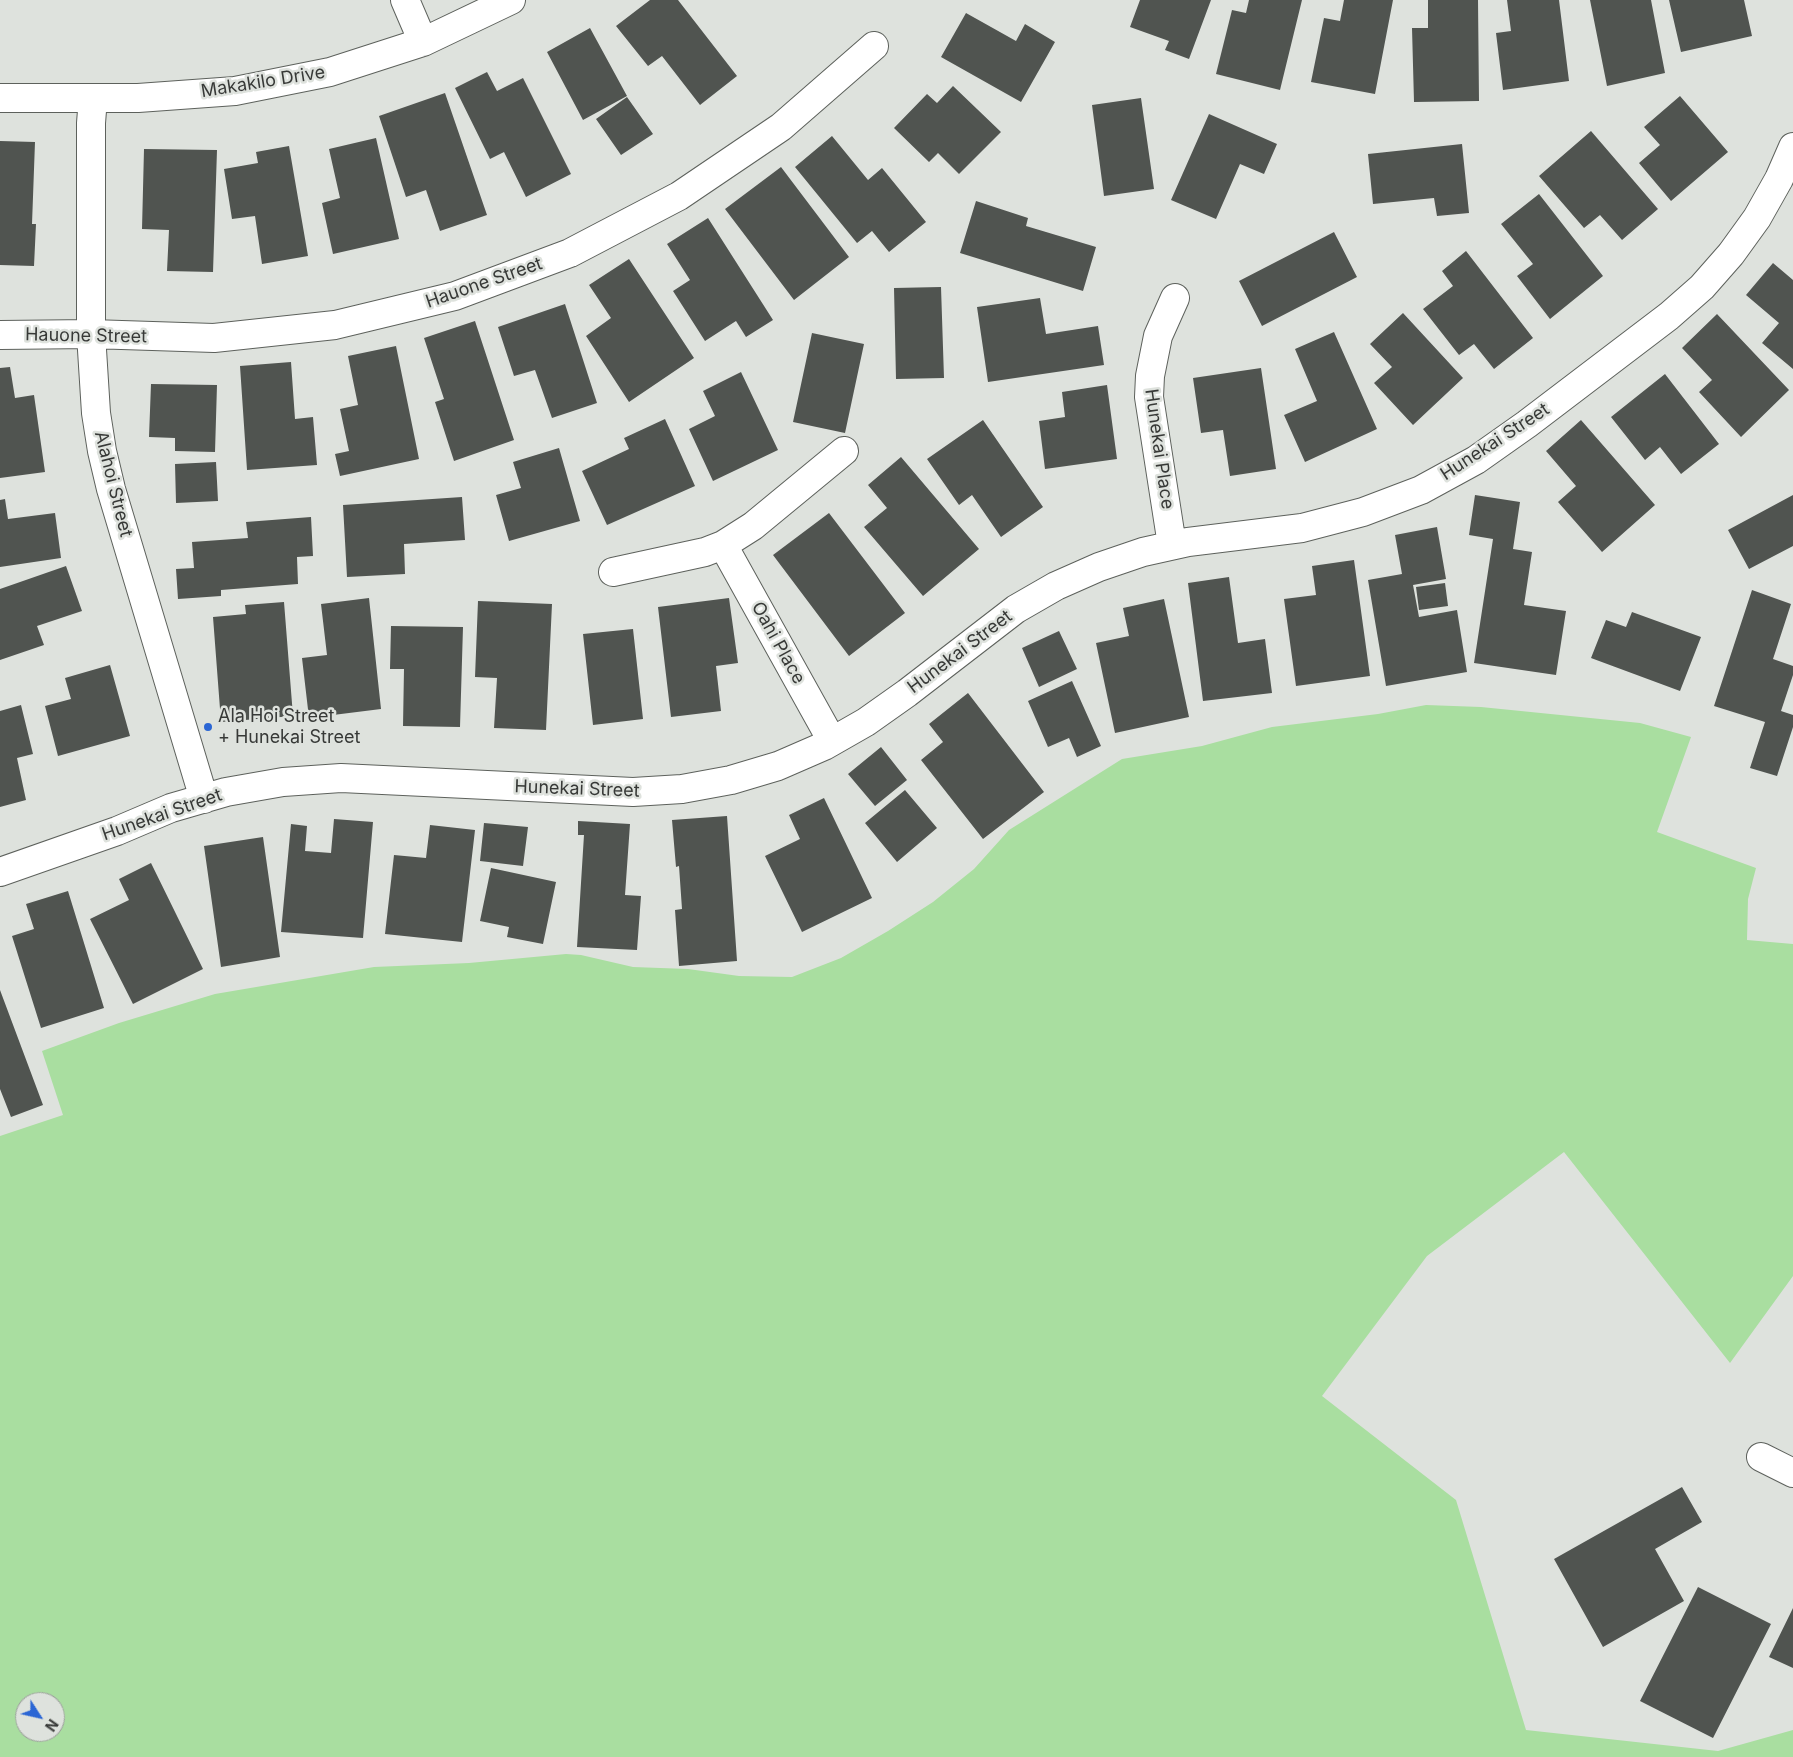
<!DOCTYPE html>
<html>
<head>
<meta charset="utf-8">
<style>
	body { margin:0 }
	#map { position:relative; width:1793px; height:1757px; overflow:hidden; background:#dee2dd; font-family:Inter,sans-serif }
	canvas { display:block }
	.north { position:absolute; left:15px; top:1692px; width:50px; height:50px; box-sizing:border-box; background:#dee2dd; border:1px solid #9b9e9b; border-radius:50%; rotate:125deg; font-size:14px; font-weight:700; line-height:20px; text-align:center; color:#373937 }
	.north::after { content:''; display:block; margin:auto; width:18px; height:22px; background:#2b66d4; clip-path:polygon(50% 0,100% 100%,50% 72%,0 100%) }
</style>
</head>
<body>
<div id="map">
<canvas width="1793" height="1757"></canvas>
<div class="north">N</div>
</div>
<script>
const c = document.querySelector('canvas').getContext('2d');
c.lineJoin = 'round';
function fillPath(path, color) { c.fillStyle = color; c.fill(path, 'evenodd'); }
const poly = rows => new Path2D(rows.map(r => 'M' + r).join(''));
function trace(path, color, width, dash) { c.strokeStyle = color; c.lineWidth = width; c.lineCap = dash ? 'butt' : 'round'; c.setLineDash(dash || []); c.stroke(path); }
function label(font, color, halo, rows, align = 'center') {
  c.font = font + ' Inter,sans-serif'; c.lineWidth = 5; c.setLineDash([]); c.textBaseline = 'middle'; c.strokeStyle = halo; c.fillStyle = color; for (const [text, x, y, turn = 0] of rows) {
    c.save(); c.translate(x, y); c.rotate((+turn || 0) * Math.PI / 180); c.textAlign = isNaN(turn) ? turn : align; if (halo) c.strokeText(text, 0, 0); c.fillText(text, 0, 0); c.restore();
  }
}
const green = poly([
	[1426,705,1481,707,1640,723,1691,737,1657,832,1756,868,1748,899,1747,940,1793,944,1793,1276,1730,1363,1564,1152,1427,1256,1322,1396,1456,1500,1526,1730,1718,1751,1793,1730,1793,1757,0,1757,0,1136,63,1115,42,1051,119,1023,215,994,374,967,469,963,566,954,581,955,633,967,688,969,739,976,792,977,841,958,888,931,933,902,974,869,1009,830,1122,759,1202,746,1272,727,1378,714],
	[25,1702,55,1702,55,1732,25,1732]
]);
const building = poly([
	[650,0,678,0,737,76,700,105,662,56,648,66,616,26],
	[1140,0,1211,0,1189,59,1165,50,1169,41,1130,27],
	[1249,0,1302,0,1280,90,1216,74,1232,10,1246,13],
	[1344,0,1393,0,1375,94,1311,82,1324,18,1340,21],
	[1428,0,1478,0,1479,101,1414,102,1412,28,1428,28],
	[1507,0,1559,0,1569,81,1503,90,1496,33,1511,31],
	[1590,0,1651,0,1665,73,1607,86],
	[1669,0,1744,0,1752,36,1681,52],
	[966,13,1016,41,1025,24,1055,42,1021,102,941,57],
	[590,28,627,96,583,120,547,52],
	[487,72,497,91,523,78,571,174,526,197,504,152,490,159,455,88],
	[953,86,1001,132,959,174,938,153,929,162,894,128,927,94,937,103],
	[445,93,487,215,440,231,426,190,406,197,379,116],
	[1680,96,1728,152,1671,201,1639,163,1660,145,1644,127],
	[627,97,653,134,621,155,596,119],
	[1141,98,1154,189,1104,196,1092,105],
	[1209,114,1277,144,1264,174,1240,164,1216,219,1171,200],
	[1591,131,1658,209,1622,240,1600,215,1584,228,1539,176],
	[832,136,868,180,882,168,926,222,889,252,872,231,857,243,795,167],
	[376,138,399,239,333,254,322,203,340,198,329,149],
	[0,141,35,142,32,224,36,224,34,266,0,265],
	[1462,144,1469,213,1437,216,1434,198,1373,204,1368,154],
	[289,146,308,256,262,264,255,216,232,219,224,169,258,163,256,152],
	[144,149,217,150,213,272,167,271,169,230,142,229],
	[781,167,849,257,794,300,725,209],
	[1539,194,1603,276,1550,319,1517,276,1533,264,1501,224],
	[976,201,1028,218,1026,226,1096,247,1083,291,960,253],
	[708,218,773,320,746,337,736,321,705,341,673,291,690,280,667,244],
	[1334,232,1357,277,1262,326,1239,281],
	[1466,251,1533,338,1494,369,1474,344,1459,355,1423,309,1453,286,1442,271],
	[629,259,694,358,629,402,586,336,611,318,589,285],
	[1773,263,1793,280,1793,369,1762,343,1779,323,1746,295],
	[941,287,944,378,896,379,894,288],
	[1040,298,1046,334,1098,326,1104,365,988,382,977,307],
	[565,304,597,403,552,418,535,370,514,376,498,327],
	[1403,313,1463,378,1413,425,1374,383,1392,367,1370,344],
	[1717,314,1789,390,1741,437,1699,392,1712,380,1682,348],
	[475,321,514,440,454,461,435,402,444,399,424,338],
	[1334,332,1377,429,1305,462,1284,415,1317,401,1295,349],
	[812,333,864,344,845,433,793,422],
	[396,346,419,459,340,476,335,454,349,451,340,409,358,405,348,356],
	[291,362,295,419,313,417,317,465,247,470,240,366],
	[10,367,15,398,34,395,45,472,0,478,0,368],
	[1261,368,1276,469,1230,476,1223,430,1201,433,1193,378],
	[741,372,778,450,713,481,689,429,715,416,703,391],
	[1665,374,1719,444,1681,474,1660,447,1645,460,1611,417],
	[151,384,217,385,215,452,175,451,175,438,149,437],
	[1107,385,1117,459,1045,469,1039,421,1065,417,1062,392],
	[665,419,695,486,607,525,582,471,629,449,624,438],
	[983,420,1043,507,1001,537,972,495,959,505,927,459],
	[1581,420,1655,505,1602,552,1558,502,1576,486,1546,451],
	[559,448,580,521,509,541,496,495,521,488,513,462],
	[901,457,979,549,923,596,864,527,887,508,868,485],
	[216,462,218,501,176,503,175,464],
	[1475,495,1520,502,1513,549,1532,552,1524,605,1566,611,1556,675,1474,663,1493,539,1469,535],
	[1793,495,1793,546,1749,569,1728,530],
	[462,497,465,540,404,544,405,574,347,577,343,505],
	[5,499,8,519,55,513,61,558,0,567,0,500],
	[829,513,905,613,849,656,773,555],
	[311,517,313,556,297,557,298,584,221,590,221,596,178,599,176,569,194,568,192,542,248,538,246,522],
	[1437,527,1446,579,1413,585,1419,617,1457,610,1467,672,1386,686,1368,580,1402,574,1395,535],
	[1354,560,1370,676,1296,686,1284,599,1316,595,1312,566],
	[66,566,82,611,37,626,44,645,0,660,0,589],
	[1229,577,1238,643,1265,639,1272,693,1203,701,1188,583],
	[1445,583,1448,606,1419,610,1416,587],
	[1752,590,1791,604,1773,659,1793,666,1793,675,1781,711,1793,715,1793,727,1777,776,1750,768,1765,722,1714,706],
	[369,598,381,709,309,718,302,658,327,655,321,604],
	[729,598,738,663,716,666,721,711,671,717,658,607],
	[1164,599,1189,717,1115,733,1096,643,1129,636,1123,608],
	[478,601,552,604,546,730,494,728,497,678,475,677],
	[284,602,293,716,221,722,213,617,246,614,245,605],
	[1632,612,1701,637,1680,691,1591,658,1606,620,1626,627],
	[391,626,463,627,460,727,403,726,404,669,390,669],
	[633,629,643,719,593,725,583,634],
	[1059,631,1077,669,1039,687,1022,648],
	[110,665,130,736,58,756,45,706,71,699,65,678],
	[1072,681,1101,746,1077,757,1069,738,1048,747,1028,701],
	[968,693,1044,792,983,839,921,760,943,742,929,724],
	[21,705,33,754,17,758,26,800,0,807,0,711],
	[881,747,907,780,875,806,848,774],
	[905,790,937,828,897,862,865,823],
	[824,798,872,898,802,932,765,856,800,839,789,815],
	[727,816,737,961,679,966,675,910,682,909,679,866,676,867,672,820],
	[334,819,373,822,363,938,281,932,291,824,307,826,305,851,331,853],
	[578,821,630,824,625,895,641,896,637,950,577,947,584,835,578,835],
	[484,823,528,827,523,866,480,861],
	[430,825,475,830,462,942,385,934,394,855,426,858],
	[263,837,280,957,221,967,204,846],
	[151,863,203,969,133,1004,90,919,129,900,119,879],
	[491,868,556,882,543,944,507,937,509,927,480,921],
	[68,891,104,1008,41,1028,12,936,34,929,26,904],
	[0,990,43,1105,11,1117,0,1089],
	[1682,1487,1702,1522,1655,1549,1684,1601,1603,1647,1554,1559],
	[1698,1587,1771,1624,1713,1738,1640,1701],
	[1793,1608,1793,1668,1769,1657]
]);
const minor = poly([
	[405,0,423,42],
	[0,98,138,98,235,91,330,72,423,42,511,0],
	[93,98,91,123,91,334,96,413,102,451,111,489,204,799],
	[0,335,91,334,214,338,335,325,455,296,570,253,679,196,781,127,874,46],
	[723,545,832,741],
	[1172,545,1149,397,1150,376,1158,336,1175,298],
	[613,572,705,552,723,545,753,526,844,451],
	[0,872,117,831,171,808,226,792,283,782,341,778,633,792,682,789,731,780,778,766,824,746,866,722,907,693,1016,609,1056,586,1099,567,1143,552,1188,542,1302,528,1363,512,1421,490,1476,460,1527,424,1669,316,1702,287,1731,254,1757,218,1779,179,1793,147],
	[1761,1457,1793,1473]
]);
const markers = [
	[208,727,5,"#2b66d4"]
];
const streetNames = [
	["Makakilo Drive",263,82,-9],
	["Hauone Street",484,283,-19],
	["Hauone Street",86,336,1],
	["Hunekai Street",1495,442,-33],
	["Hunekai Place",1159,449,82],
	["Alahoi Street",113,484,76],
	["Oahi Place",778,643,61],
	["Hunekai Street",960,652,-37],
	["Hunekai Street",577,789,2],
	["Hunekai Street",162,815,-19]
];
const poiNames = [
	["Ala Hoi Street",218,717],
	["+ Hunekai Street",218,738]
];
fillPath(green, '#a9dea0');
fillPath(building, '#505450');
trace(minor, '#5d615c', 30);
trace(minor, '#fff', 28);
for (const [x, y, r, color] of markers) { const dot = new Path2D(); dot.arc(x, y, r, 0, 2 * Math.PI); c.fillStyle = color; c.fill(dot); trace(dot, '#dee2dd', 2); }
label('18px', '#373937', '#dee2dd', streetNames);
label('18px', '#373937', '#dee2dd', poiNames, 'left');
</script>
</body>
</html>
